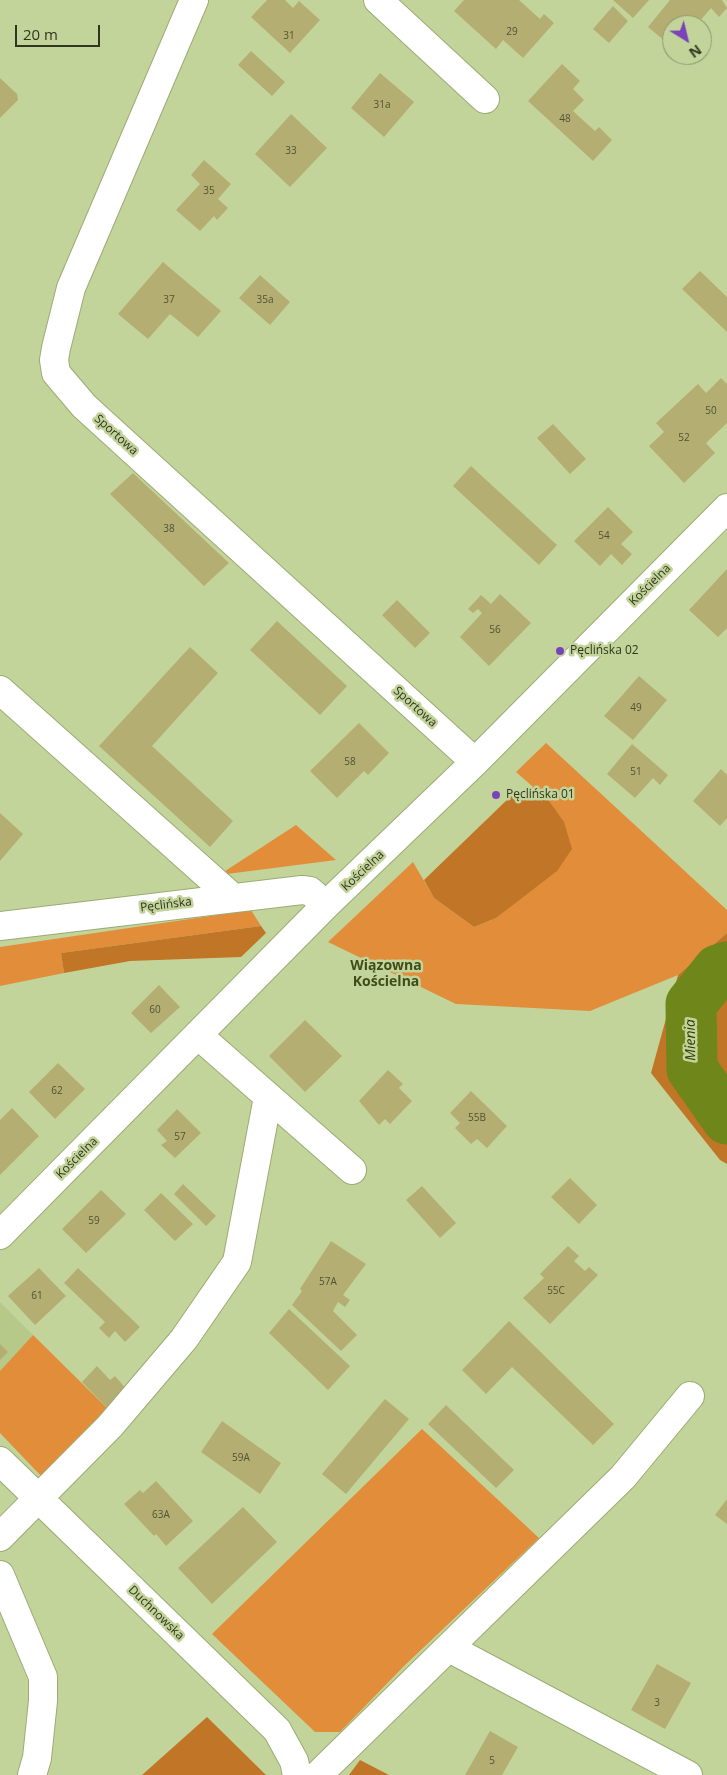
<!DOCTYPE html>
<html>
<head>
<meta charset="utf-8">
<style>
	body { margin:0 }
	#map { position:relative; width:727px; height:1775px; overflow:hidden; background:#c3d49b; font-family:"Open Sans",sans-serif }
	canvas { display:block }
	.north { position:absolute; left:662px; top:15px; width:50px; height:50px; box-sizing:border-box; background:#c3d49b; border:1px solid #889469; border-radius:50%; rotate:144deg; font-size:14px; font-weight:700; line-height:20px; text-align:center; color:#2f351e }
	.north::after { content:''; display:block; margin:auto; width:18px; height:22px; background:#7943b9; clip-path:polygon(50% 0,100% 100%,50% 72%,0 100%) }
	.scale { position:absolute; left:15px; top:25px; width:85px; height:22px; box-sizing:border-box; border:2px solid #2f351e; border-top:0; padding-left:6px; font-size:15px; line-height:18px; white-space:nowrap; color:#2f351e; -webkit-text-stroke:4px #c3d49b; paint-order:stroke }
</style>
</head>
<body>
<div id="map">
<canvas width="727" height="1775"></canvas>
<div class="north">N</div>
<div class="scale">20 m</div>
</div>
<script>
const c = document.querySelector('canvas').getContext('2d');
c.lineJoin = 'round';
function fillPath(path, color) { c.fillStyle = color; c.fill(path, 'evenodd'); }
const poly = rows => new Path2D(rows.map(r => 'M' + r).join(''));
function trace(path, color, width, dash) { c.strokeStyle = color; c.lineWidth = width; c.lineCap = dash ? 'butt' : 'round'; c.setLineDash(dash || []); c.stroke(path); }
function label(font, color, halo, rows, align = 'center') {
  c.font = font + ' "Open Sans",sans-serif'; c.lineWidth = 5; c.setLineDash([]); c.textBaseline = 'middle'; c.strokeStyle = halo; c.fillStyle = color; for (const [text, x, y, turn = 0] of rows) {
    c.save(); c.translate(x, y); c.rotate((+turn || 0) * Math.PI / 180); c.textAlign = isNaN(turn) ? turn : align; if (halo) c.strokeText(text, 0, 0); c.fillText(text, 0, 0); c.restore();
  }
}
const built = poly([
	[0,1302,33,1335,0,1371]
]);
const green = poly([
	[546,743,727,910,727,933,678,975,590,1011,456,1004,328,942,413,862,434,898,474,927,496,918,520,898,549,801,516,772],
	[296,825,336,860,219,875],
	[251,910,261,926,61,953,64,973,0,986,0,947],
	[33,1335,108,1409,43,1478,0,1433,0,1371],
	[422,1429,539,1538,404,1666,340,1732,315,1732,212,1634]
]);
const forest = poly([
	[532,787,549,801,564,822,572,849,557,871,496,918,474,927,434,898,424,880,512,795],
	[261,926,266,933,241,957,130,961,64,973,61,953],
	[727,933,727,1164,720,1160,651,1073,678,975],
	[207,1717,266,1775,142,1775],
	[360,1760,389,1775,349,1775]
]);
const river = poly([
	[727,967,718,970,691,1004,692,1069,727,1119]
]);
const building = poly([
	[267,0,285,0,293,8,299,1,320,20,290,53,251,17],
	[464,0,519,0,540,19,544,14,554,23,523,58,503,40,496,49,454,11],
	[613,0,649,0,633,18],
	[670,0,722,0,727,8,719,17,711,8,699,22,707,29,702,36,702,25,672,25,672,47,648,27],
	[613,6,628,21,609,43,593,29],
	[251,51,285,82,272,96,238,65],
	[562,64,580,81,573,89,584,100,573,111,595,131,599,127,612,140,593,161,528,101],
	[380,73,414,102,384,137,351,108],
	[0,78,17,94,18,100,0,118],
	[291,114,327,148,290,187,255,154],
	[204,160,231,184,218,199,228,208,217,220,214,216,200,231,176,210,200,184,191,175],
	[163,262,221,311,198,337,170,314,148,339,118,314],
	[700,271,727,297,727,332,682,289],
	[260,275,290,302,270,325,239,298],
	[721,378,727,384,727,423,706,443,715,453,684,483,649,446,664,432,656,423,698,384,706,393],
	[553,424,586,459,570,474,537,438],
	[471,466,557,545,539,565,453,486],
	[133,473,229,563,204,586,110,494],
	[608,507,633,532,621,544,632,554,622,565,611,554,600,566,574,541],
	[727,569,727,628,718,637,689,610],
	[500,594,531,623,489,666,460,637,482,613,478,609,473,613,468,609,481,595,491,604],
	[397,600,430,633,415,648,382,615],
	[277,621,347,686,320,715,250,650],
	[190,647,218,673,152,746,233,821,210,847,99,746],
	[639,676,667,700,633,740,604,716],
	[359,723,389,753,368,775,364,771,337,798,310,771],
	[632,744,668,775,660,785,653,778,635,798,607,774],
	[721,769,727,775,727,818,720,826,693,801],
	[0,813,23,834,0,861],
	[159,985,180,1007,151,1033,131,1013],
	[305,1020,342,1056,305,1092,269,1056],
	[58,1063,85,1089,55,1119,29,1092],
	[388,1070,403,1084,399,1088,412,1101,390,1124,385,1119,379,1125,359,1101],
	[471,1091,507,1126,487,1148,477,1139,471,1144,455,1128,460,1123,450,1113],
	[12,1108,39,1136,0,1175,0,1120],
	[177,1109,201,1133,175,1158,161,1145,167,1141,157,1130],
	[570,1178,597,1205,579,1224,551,1197],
	[183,1184,216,1216,206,1226,174,1194],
	[422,1186,456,1223,440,1238,406,1200],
	[101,1190,126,1214,86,1253,62,1229],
	[161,1193,193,1224,175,1241,144,1210],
	[331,1241,366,1264,343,1295,350,1300,345,1307,338,1302,333,1311,357,1335,341,1351,292,1305,302,1291,300,1289],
	[568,1246,579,1256,574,1261,585,1271,589,1267,598,1275,550,1324,523,1298,544,1278,540,1274],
	[39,1268,66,1296,35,1325,8,1296],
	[78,1268,140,1327,125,1342,115,1331,109,1338,99,1328,105,1322,64,1283],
	[289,1309,350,1366,328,1390,269,1333],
	[509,1321,614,1424,593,1445,512,1367,486,1394,462,1370],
	[0,1344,8,1352,0,1360],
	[97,1366,110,1380,115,1376,128,1391,108,1409,82,1382],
	[385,1399,409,1419,346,1494,322,1474],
	[446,1405,514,1470,496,1488,428,1424],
	[222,1421,281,1463,260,1494,201,1452],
	[156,1481,193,1521,166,1546,156,1534,154,1536,124,1504,140,1490,143,1493],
	[727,1499,727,1524,715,1515],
	[243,1507,277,1542,212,1604,178,1568],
	[657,1664,691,1683,665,1729,631,1710],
	[490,1731,518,1747,502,1775,465,1775]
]);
const minor = poly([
	[194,0,71,288,56,348,54,360,56,373,84,406,475,762],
	[378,0,485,99],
	[0,690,232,897],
	[0,926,302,890,310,891,326,905],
	[199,1036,352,1170],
	[0,1235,326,905,475,762,727,508],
	[0,1461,277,1730,294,1761,297,1775],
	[0,1537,110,1426,184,1339,237,1262,268,1097],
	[0,1575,43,1677,43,1701,37,1758,32,1775],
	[449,1648,688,1775],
	[318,1775,623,1477,690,1396]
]);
const markers = [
	[560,651,5,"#7943b9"],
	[496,795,5,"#7943b9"]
];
const numberNames = [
	["29",512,32],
	["31",289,36],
	["31a",382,105],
	["48",565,119],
	["33",291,151],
	["35",209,191],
	["37",169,300],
	["35a",265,300],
	["50",711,411],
	["52",684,438],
	["38",169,529],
	["54",604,536],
	["56",495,630],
	["49",636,708],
	["58",350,762],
	["51",636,772],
	["60",155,1010],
	["62",57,1091],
	["55B",477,1118],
	["57",180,1137],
	["59",94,1221],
	["57A",328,1282],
	["55C",556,1291],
	["61",37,1296],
	["59A",241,1458],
	["63A",161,1515],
	["3",657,1703],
	["5",492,1761]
];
const streetNames = [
	["Sportowa",116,435,42],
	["Kościelna",650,585,-45],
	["Sportowa",415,707,42],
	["Kościelna",363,871,-43],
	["Pęclińska",166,905,-7],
	["Kościelna",77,1158,-45],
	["Duchnowska",156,1613,44]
];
const poiNames = [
	["Pęclińska 02",570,651],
	["Pęclińska 01",506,795]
];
const neighbourhoodNames = [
	["Wiązowna",386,966],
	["Kościelna",386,982]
];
const waterNames = [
	["Mienia",691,1040,-91]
];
fillPath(built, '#b6c989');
fillPath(green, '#e18d39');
fillPath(forest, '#c17526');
trace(river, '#6f861a', 51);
fillPath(building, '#b5ae73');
trace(minor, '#9bab74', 30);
trace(minor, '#fff', 28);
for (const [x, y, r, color] of markers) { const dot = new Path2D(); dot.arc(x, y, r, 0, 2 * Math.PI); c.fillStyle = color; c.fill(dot); trace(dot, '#c3d49b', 2); }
label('10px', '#505333', null, numberNames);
label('12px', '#2f351e', '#c3d49b', streetNames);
label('12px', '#2f351e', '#c3d49b', poiNames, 'left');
label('bold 14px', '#3f4c16', '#c3d49b', neighbourhoodNames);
label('italic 14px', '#2e3a02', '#c3d49b', waterNames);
</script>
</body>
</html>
